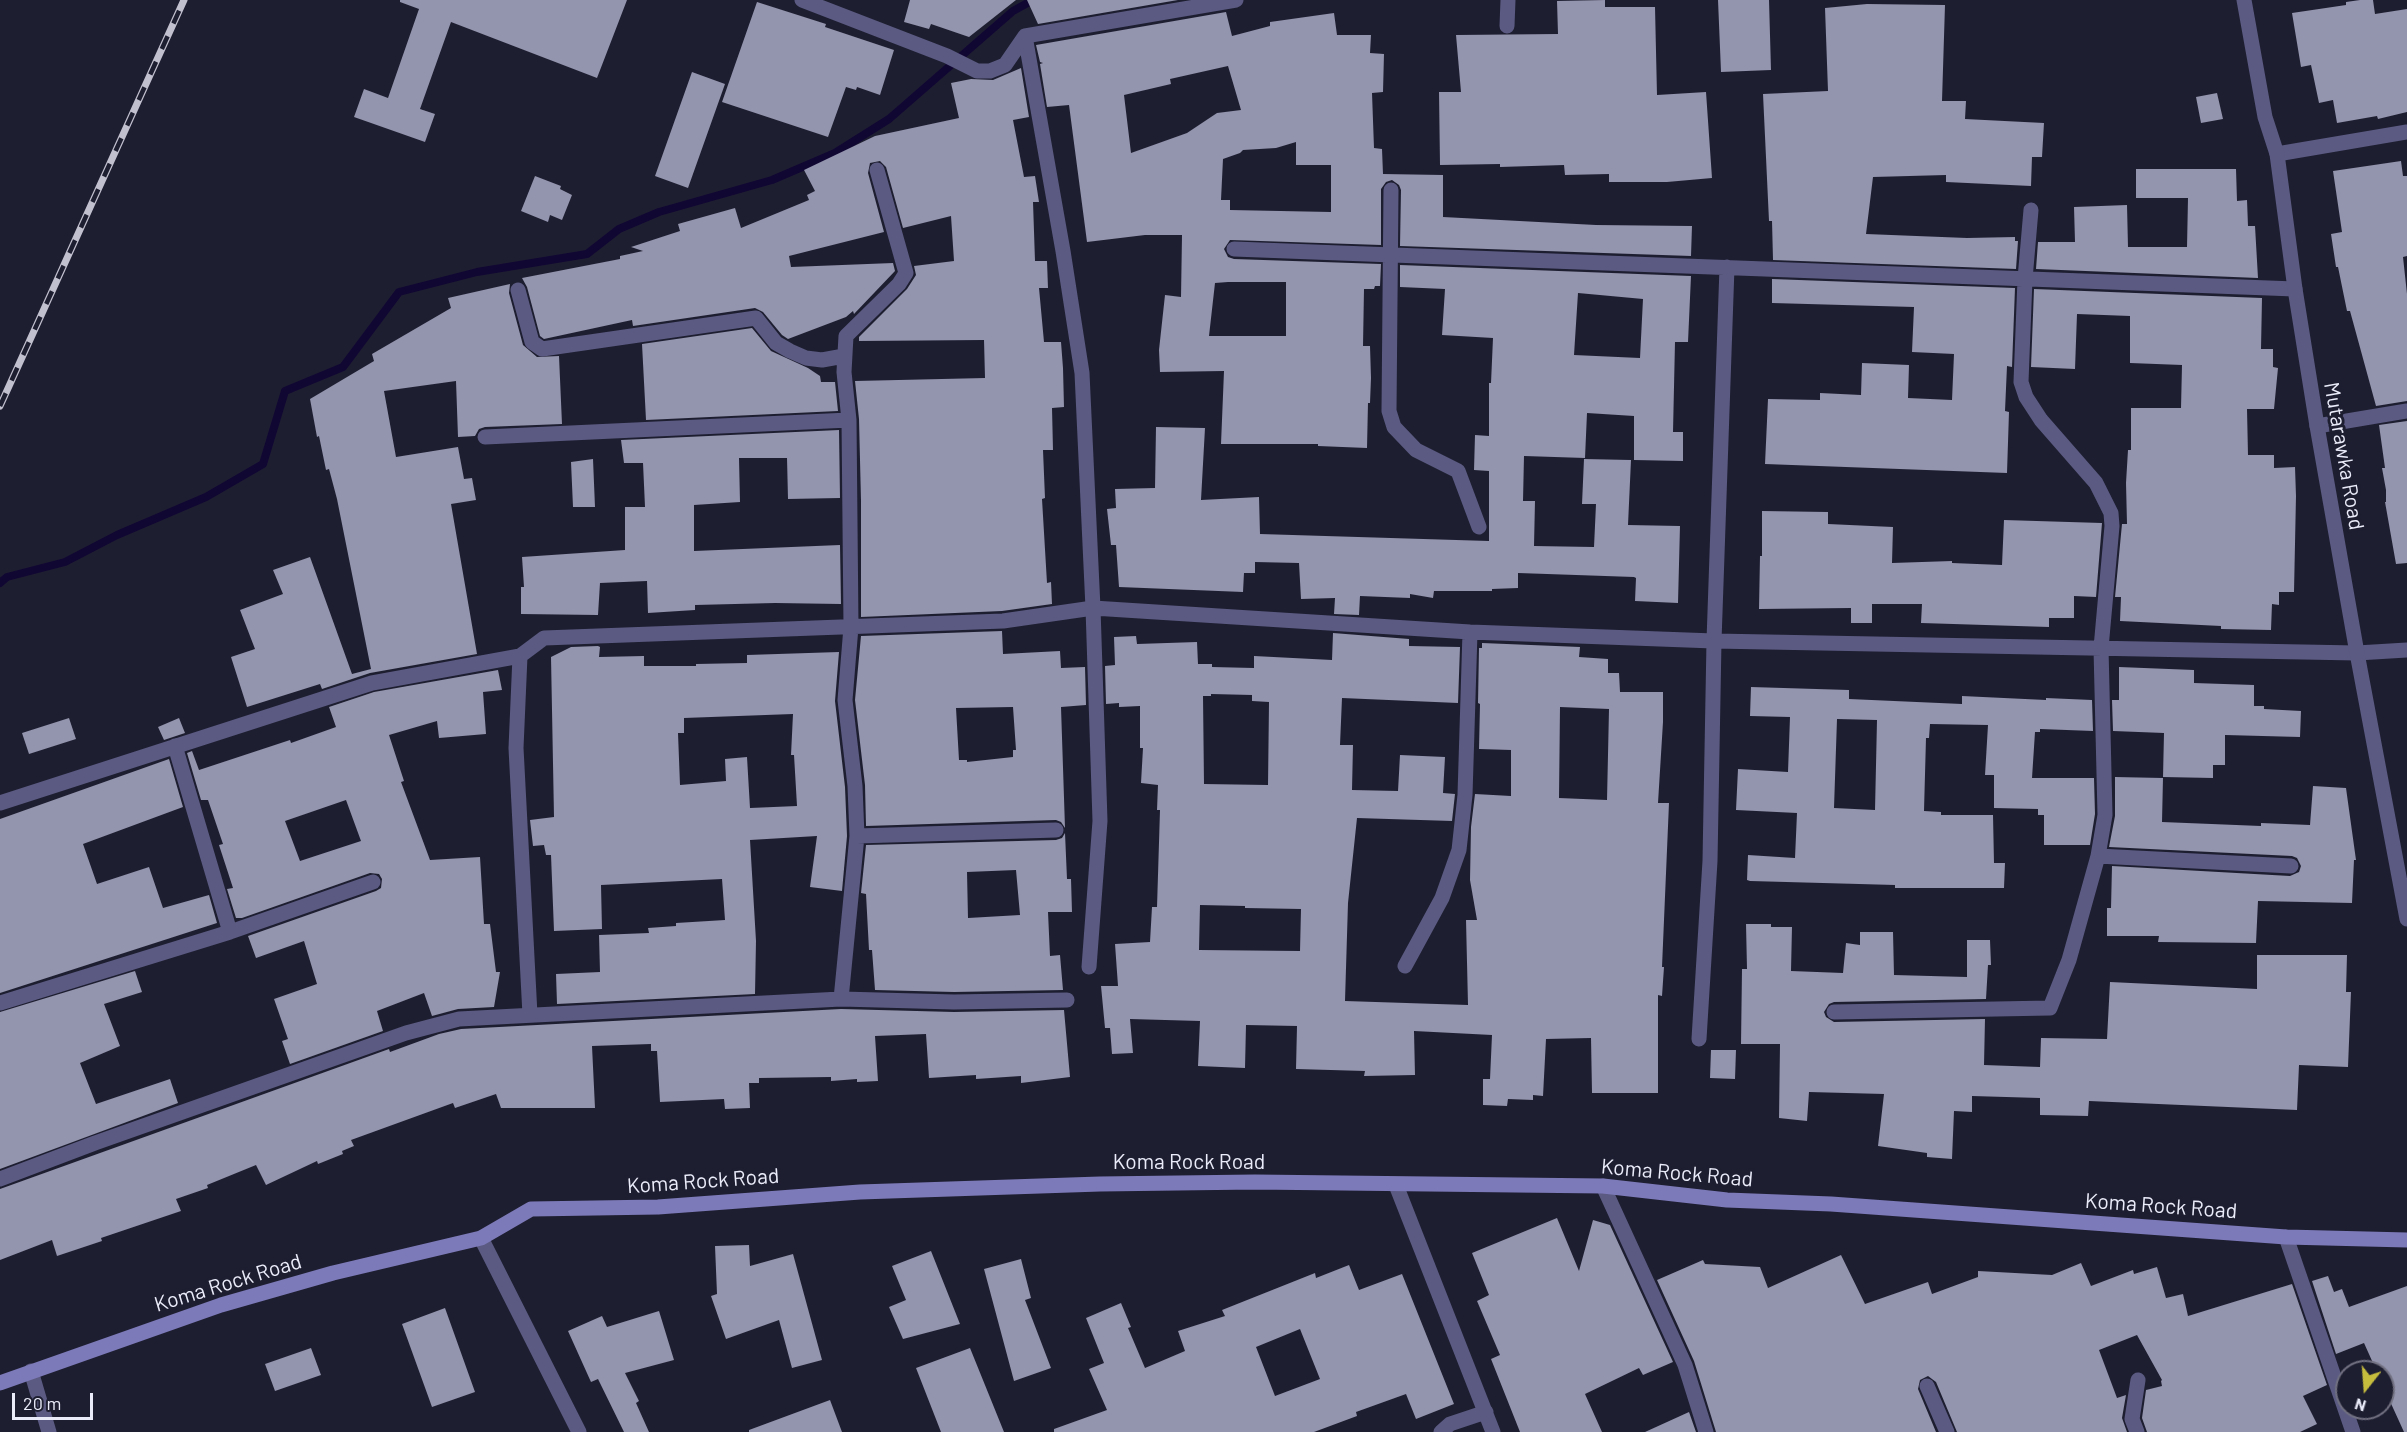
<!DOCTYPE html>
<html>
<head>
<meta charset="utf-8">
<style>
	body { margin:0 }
	#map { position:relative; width:2407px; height:1432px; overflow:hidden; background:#1e1e31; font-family:Barlow,sans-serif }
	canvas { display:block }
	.north { position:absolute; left:2335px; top:1360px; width:60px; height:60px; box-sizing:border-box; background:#1e1e31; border:2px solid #707081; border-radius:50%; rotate:197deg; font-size:16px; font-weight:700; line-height:24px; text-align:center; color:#ebecfa }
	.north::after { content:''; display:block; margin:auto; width:21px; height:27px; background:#c5bc3d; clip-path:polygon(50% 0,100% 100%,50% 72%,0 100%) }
	.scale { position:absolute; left:12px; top:1393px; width:81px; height:27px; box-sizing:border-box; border:3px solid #ebecfa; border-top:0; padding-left:8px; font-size:18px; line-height:21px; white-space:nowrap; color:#ebecfa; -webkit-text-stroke:4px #1e1e31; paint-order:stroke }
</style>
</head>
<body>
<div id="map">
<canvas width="2407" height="1432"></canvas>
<div class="north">N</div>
<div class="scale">20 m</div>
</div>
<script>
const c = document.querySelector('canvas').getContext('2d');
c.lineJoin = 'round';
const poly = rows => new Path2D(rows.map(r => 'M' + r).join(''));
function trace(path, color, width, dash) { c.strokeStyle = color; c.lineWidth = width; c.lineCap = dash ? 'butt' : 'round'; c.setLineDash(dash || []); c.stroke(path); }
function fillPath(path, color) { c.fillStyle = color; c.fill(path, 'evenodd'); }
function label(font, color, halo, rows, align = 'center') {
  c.font = font + ' Barlow,sans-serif'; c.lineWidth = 6; c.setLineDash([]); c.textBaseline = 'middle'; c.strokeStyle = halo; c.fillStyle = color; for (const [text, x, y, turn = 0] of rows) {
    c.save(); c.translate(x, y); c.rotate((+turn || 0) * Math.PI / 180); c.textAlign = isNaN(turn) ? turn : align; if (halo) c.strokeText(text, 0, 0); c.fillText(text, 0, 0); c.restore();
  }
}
const stream = poly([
	[0,583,7,577,65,562,117,535,206,497,263,464,285,391,343,367,399,292,477,272,587,254,619,229,659,212,772,180,835,153,889,119,1013,11,1033,0]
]);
const building = poly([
	[400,0,627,0,597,78,451,22,420,109,435,114,425,142,354,117,364,89,388,98,419,9,400,2],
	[910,0,1016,0,969,37,931,24,929,29,904,22],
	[1027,0,1178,0,1038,24],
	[1605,0,1605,7,1655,7,1657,95,1706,92,1712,178,1667,182,1609,182,1609,174,1565,175,1564,165,1500,167,1500,164,1440,165,1439,92,1461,92,1456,35,1558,34,1557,1],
	[1718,0,1769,0,1771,70,1721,72],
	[2360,0,2373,0,2375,14,2407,9,2407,112,2378,119,2377,116,2337,123,2333,100,2319,103,2311,65,2301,67,2292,13,2346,5,2346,2],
	[757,2,826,24,825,27,894,50,880,95,857,87,856,90,846,87,828,137,722,102],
	[1867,4,1945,5,1942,101,1966,101,1965,119,2044,123,2042,157,2032,157,2031,186,1946,182,1946,175,1873,177,1866,234,1967,238,2015,237,2015,241,2018,241,2016,269,1773,260,1772,221,1769,221,1763,94,1828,91,1825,8],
	[1226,12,1232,36,1270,26,1270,22,1334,13,1337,35,1371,35,1370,53,1384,54,1383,92,1372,93,1374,148,1382,149,1383,174,1443,175,1443,217,1596,225,1692,226,1691,256,1400,246,1401,190,1399,185,1392,180,1386,182,1381,189,1381,245,1230,240,1224,249,1228,257,1234,259,1381,264,1380,286,1375,286,1374,289,1364,289,1363,346,1370,346,1371,378,1370,403,1368,403,1367,448,1318,446,1318,444,1221,444,1224,371,1160,372,1159,350,1165,295,1181,297,1182,235,1145,235,1087,242,1069,105,1047,107,1040,64,1043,63,1040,62,1036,45],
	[1228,66,1241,110,1217,113,1187,133,1131,153,1124,95,1171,84,1170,79],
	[1296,142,1296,165,1331,165,1331,212,1230,210,1230,200,1221,200,1223,159,1240,153,1243,150,1276,148],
	[1228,282,1286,282,1286,336,1209,336,1215,283],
	[1021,68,1029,117,1013,120,1024,177,1035,176,1039,202,1033,202,1035,261,1047,261,1048,288,1039,288,1044,342,1061,342,1063,368,1064,407,1052,408,1053,450,1043,450,1045,498,1042,499,1047,583,1051,582,1052,604,1002,611,861,617,861,501,859,419,855,381,985,378,984,340,859,341,859,337,907,289,916,275,914,266,954,261,951,216,903,228,886,167,880,161,870,163,868,173,884,232,789,256,791,267,893,263,895,271,854,314,853,311,846,317,788,339,782,335,763,312,755,308,633,326,632,320,544,339,540,336,527,287,522,278,620,259,620,256,643,251,631,247,680,231,678,224,735,208,741,228,809,200,807,195,815,191,804,170,875,136,959,118,951,83,971,79,993,80],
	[692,72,725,84,688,188,655,176],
	[2217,93,2223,119,2201,123,2196,97],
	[2401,161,2403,176,2407,176,2407,256,2403,257,2407,294,2407,401,2376,406,2350,311,2347,311,2338,267,2336,267,2331,234,2342,232,2333,171],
	[2136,169,2236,169,2237,201,2247,200,2248,226,2255,226,2258,278,2036,269,2038,242,2075,242,2074,207,2127,205,2128,247,2187,247,2188,198,2136,198],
	[535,176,561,186,560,189,572,195,562,220,550,215,548,222,521,211],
	[1400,265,1691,276,1688,342,1675,342,1673,432,1683,432,1683,461,1634,460,1634,416,1587,413,1585,458,1524,456,1523,501,1535,501,1534,546,1594,547,1596,504,1582,504,1584,459,1631,460,1628,525,1680,526,1678,603,1635,601,1636,578,1634,577,1518,573,1518,588,1492,589,1492,591,1434,591,1433,598,1410,594,1410,598,1360,596,1359,615,1334,614,1335,598,1301,599,1299,563,1255,562,1255,573,1244,573,1243,592,1119,587,1116,545,1111,545,1107,509,1116,508,1115,489,1155,488,1156,427,1205,428,1201,500,1259,497,1260,534,1489,541,1489,471,1474,470,1475,435,1489,436,1489,383,1491,383,1493,338,1442,335,1445,289,1400,287],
	[1578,293,1643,299,1640,358,1574,355],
	[1772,279,2015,288,2012,367,2007,366,2005,411,2009,412,2007,473,1765,464,1768,399,1820,400,1820,393,1861,395,1862,363,1909,365,1908,398,1952,400,1954,354,1912,352,1914,307,1772,303],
	[510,284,509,293,523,345,537,357,559,356,562,424,485,427,479,429,475,436,458,437,456,381,384,391,396,457,458,447,464,479,472,478,476,500,451,504,477,654,370,673,322,689,320,684,247,707,231,657,255,649,240,610,283,594,273,570,310,557,352,674,371,669,337,499,329,469,326,470,319,436,317,437,310,399,374,361,372,354,451,308,448,298],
	[2034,289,2262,298,2261,349,2273,349,2273,367,2278,368,2274,409,2247,409,2248,455,2274,455,2274,468,2295,467,2296,496,2294,592,2279,592,2279,605,2272,604,2271,630,2221,629,2221,626,2120,621,2121,597,2115,597,2122,524,2127,524,2126,483,2128,450,2131,450,2131,408,2181,408,2182,365,2130,363,2130,316,2077,314,2075,369,2031,367],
	[752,328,771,351,808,368,820,376,821,382,835,382,838,411,646,420,642,344],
	[2407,421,2407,563,2396,564,2385,502,2386,502,2386,490,2382,468,2385,468,2379,425],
	[839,430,840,498,788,499,787,458,739,458,740,502,694,505,694,551,840,545,841,604,775,603,695,605,695,610,648,613,647,581,600,583,598,615,521,614,521,587,524,587,522,557,625,550,625,507,645,507,643,463,624,463,621,440],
	[593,459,595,507,573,507,571,462],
	[1762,511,1828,512,1828,524,1893,527,1892,563,1952,561,1952,563,2002,565,2004,520,2102,523,2096,597,2074,596,2074,618,2049,618,2049,627,1921,623,1922,604,1872,604,1872,623,1851,623,1851,608,1759,609,1760,556,1762,556],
	[1002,631,1003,654,1060,651,1061,668,1085,667,1086,705,1061,707,1065,828,1061,822,1056,820,866,826,865,785,855,700,861,636],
	[1013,707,1016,750,1013,750,1013,757,967,762,967,760,959,760,956,708],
	[1333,633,1409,639,1409,646,1460,647,1458,703,1342,698,1340,745,1353,745,1352,790,1398,791,1400,755,1445,757,1443,793,1455,794,1452,821,1357,818,1348,903,1345,1001,1468,1005,1466,920,1477,920,1470,880,1471,827,1475,794,1511,796,1511,750,1479,749,1480,704,1478,703,1479,648,1482,648,1482,643,1580,647,1579,657,1608,659,1608,673,1619,673,1620,692,1663,692,1663,722,1658,803,1669,803,1662,967,1664,967,1662,996,1658,995,1658,1093,1592,1093,1591,1038,1546,1039,1543,1096,1533,1095,1533,1100,1508,1099,1507,1106,1483,1105,1483,1079,1490,1079,1492,1035,1414,1031,1415,1075,1364,1076,1365,1071,1296,1069,1297,1026,1246,1025,1245,1068,1198,1066,1200,1021,1130,1019,1133,1053,1112,1054,1110,1028,1105,1028,1101,986,1118,986,1115,944,1150,942,1152,907,1157,907,1160,810,1157,810,1158,785,1141,783,1143,748,1140,748,1140,706,1119,707,1119,703,1106,704,1105,666,1115,665,1114,637,1136,636,1137,644,1197,642,1198,664,1212,664,1212,667,1254,668,1254,656,1332,660],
	[1211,694,1252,695,1252,701,1269,702,1268,785,1204,784,1203,696,1211,696],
	[1560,707,1609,709,1607,800,1559,798],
	[1200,905,1245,906,1245,908,1301,909,1300,951,1199,950],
	[598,646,600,647,599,657,644,656,644,666,696,666,696,664,747,663,747,655,839,652,835,701,845,787,847,836,842,891,810,887,817,836,750,840,756,941,755,994,557,1004,556,974,600,972,599,935,649,933,648,928,676,926,676,923,725,920,722,879,601,885,602,929,554,931,551,855,546,855,544,845,533,846,530,820,554,817,551,657,571,647],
	[793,714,791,755,794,755,797,806,750,808,747,757,725,759,726,781,680,785,678,733,684,733,684,718],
	[2119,667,2194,670,2194,683,2254,685,2254,706,2264,706,2264,709,2301,711,2300,737,2225,735,2225,765,2213,765,2213,778,2163,777,2164,733,2113,731,2112,700,2119,700],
	[498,670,502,690,483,692,486,734,439,738,437,721,389,735,404,781,401,782,430,860,480,857,484,924,490,924,496,972,500,972,494,1007,458,1009,432,1016,424,993,377,1011,383,1031,290,1064,282,1041,288,1039,274,999,317,984,304,941,256,958,248,936,376,891,381,888,382,879,379,874,370,873,242,918,236,918,227,889,233,888,219,845,223,844,208,800,201,800,187,753,192,751,199,770,290,740,291,743,336,727,329,707,374,692],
	[346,800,361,841,300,861,285,821],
	[1751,687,1849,690,1849,699,1962,704,1962,696,2046,700,2046,698,2092,700,2093,731,2040,729,2040,732,2035,732,2032,778,2094,778,2095,814,2090,845,2044,845,2044,815,2038,815,2038,809,1994,808,1994,775,1985,775,1988,725,1930,724,1929,738,1926,738,1924,811,1941,812,1941,815,1993,815,1994,863,2005,863,2004,888,1895,888,1895,885,1750,881,1747,880,1748,855,1795,858,1797,813,1736,810,1738,769,1788,772,1790,717,1750,716],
	[1837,719,1877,720,1875,810,1834,808],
	[69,718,76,739,29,754,22,733],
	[179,718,185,733,164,740,158,727],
	[169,759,183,807,83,844,97,884,149,867,163,908,209,895,217,923,0,993,0,819],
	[2115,777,2163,778,2162,822,2261,826,2261,823,2310,825,2313,786,2346,788,2356,860,2354,860,2352,903,2258,901,2256,943,2158,942,2159,936,2107,936,2107,908,2111,908,2112,866,2290,876,2299,872,2301,866,2297,858,2292,856,2109,847,2115,816],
	[1065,833,1067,879,1071,879,1072,912,1048,912,1050,956,1060,955,1063,990,954,992,875,990,872,950,869,950,866,894,861,893,866,845,1056,840,1062,838],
	[1016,870,1020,915,968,918,967,872],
	[1746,924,1771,924,1771,927,1792,927,1791,971,1843,973,1846,943,1860,945,1860,932,1893,932,1894,975,1967,977,1967,940,1990,940,1991,965,1988,965,1986,999,1834,1002,1829,1004,1824,1012,1826,1017,1834,1022,1985,1019,1984,1065,2040,1067,2041,1038,2107,1039,2110,982,2257,989,2257,955,2347,955,2346,992,2351,992,2348,1067,2299,1065,2297,1110,2089,1101,2088,1116,2040,1115,2040,1098,1972,1096,1972,1112,1954,1111,1952,1159,1927,1157,1927,1153,1878,1146,1884,1094,1809,1092,1807,1121,1779,1118,1780,1044,1741,1044,1742,969,1747,969],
	[135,971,142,992,104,1004,120,1046,80,1063,96,1104,170,1079,178,1103,0,1169,0,1012],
	[841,1009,954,1012,1064,1010,1070,1077,1021,1083,1021,1076,976,1079,976,1075,929,1078,926,1034,875,1036,878,1081,857,1082,857,1079,831,1081,831,1077,759,1078,759,1083,749,1083,750,1108,725,1109,724,1099,660,1102,657,1051,651,1051,651,1044,592,1046,595,1108,501,1108,496,1094,455,1108,453,1103,351,1140,354,1146,342,1151,343,1154,318,1164,317,1161,266,1185,256,1165,207,1185,208,1188,176,1199,181,1211,101,1238,102,1241,57,1256,52,1240,0,1260,0,1189,389,1049,390,1052,439,1034,461,1029],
	[1711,1050,1736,1050,1735,1079,1710,1078],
	[1557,1218,1579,1271,1593,1220,1610,1225,1673,1362,1643,1375,1639,1368,1585,1394,1602,1432,1520,1432,1491,1359,1500,1355,1477,1301,1489,1295,1472,1253],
	[749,1245,750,1266,793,1254,822,1360,792,1368,779,1320,726,1339,711,1296,717,1294,715,1246],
	[931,1251,960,1324,903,1339,889,1307,906,1300,892,1266],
	[1841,1255,1865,1304,1928,1282,1932,1294,1978,1277,1978,1271,2052,1275,2081,1263,2091,1286,2133,1270,2134,1274,2157,1267,2166,1298,2183,1294,2188,1316,2292,1284,2327,1385,2303,1396,2317,1424,2300,1432,2147,1432,2142,1418,2146,1390,2162,1386,2161,1381,2162,1380,2137,1335,2099,1350,2117,1398,2126,1395,2122,1418,2127,1432,1957,1432,1936,1382,1928,1376,1920,1380,1918,1389,1936,1432,1716,1432,1694,1361,1657,1280,1703,1260,1705,1264,1760,1267,1768,1288],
	[1021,1259,1031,1298,1025,1300,1051,1368,1014,1381,984,1269],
	[1349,1265,1359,1290,1402,1274,1454,1404,1416,1419,1406,1394,1356,1412,1357,1416,1314,1432,1054,1432,1054,1429,1107,1410,1089,1369,1104,1363,1086,1318,1121,1303,1131,1327,1128,1328,1145,1368,1185,1351,1178,1331,1225,1316,1222,1310,1315,1273,1316,1278],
	[1300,1329,1320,1379,1275,1396,1256,1347],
	[2328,1276,2334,1292,2342,1289,2349,1307,2407,1286,2407,1432,2404,1432,2383,1386,2383,1372,2377,1372,2364,1343,2336,1354,2312,1281],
	[445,1308,475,1392,432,1407,402,1324],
	[659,1311,674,1360,625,1373,639,1401,636,1403,649,1432,624,1432,598,1379,591,1382,568,1331,602,1316,607,1327],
	[311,1348,321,1375,275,1391,265,1364],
	[970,1348,1004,1432,941,1432,916,1368],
	[830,1400,842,1432,749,1432,749,1430],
	[1689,1412,1696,1432,1645,1432]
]);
const minor = poly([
	[802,0,947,56,977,71,990,71,1005,65,1025,36],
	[1507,26,1508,0],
	[2277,154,2407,132],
	[1391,190,1389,411,1394,427,1416,450,1458,471,1479,527],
	[1234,249,2295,289],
	[518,290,532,342,542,349,756,318,776,343,790,351,806,358,822,360,844,356],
	[2317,426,2407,411],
	[485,437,849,420],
	[175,746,230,932],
	[0,803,372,683,520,656],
	[857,836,1056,830],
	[2098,856,2291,866],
	[1405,966,1442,898,1459,850,1465,795,1470,632],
	[1089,967,1100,821,1093,608,1082,373,1063,251,1025,36,1236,0],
	[841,999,857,836,855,786,845,700,851,627,849,420,844,372,846,336,899,284,906,273,877,170],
	[0,1003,230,932,373,882],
	[1834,1012,2050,1008,2069,960,2098,856,2105,815,2101,648,2112,526,2111,513,2096,483,2041,420,2026,397,2021,382,2025,279,2031,210],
	[530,1015,516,748,520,656,544,638,1003,621,1093,608,1470,632,1714,641,2357,653,2407,650],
	[1699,1039,1710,861,1714,641,1727,267],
	[0,1179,95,1143,406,1033,459,1019,841,999,954,1002,1067,1000],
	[1396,1185,1493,1432],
	[1603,1186,1685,1365,1706,1432],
	[2286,1237,2353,1432],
	[481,1238,579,1432],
	[31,1371,49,1432],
	[1927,1386,1947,1432],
	[1441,1432,1450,1424,1486,1412],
	[2137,1432,2132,1419,2138,1380]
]);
const tertiary = poly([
	[2244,0,2265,117,2277,154,2295,289,2317,426,2357,653,2407,919]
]);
const secondary = poly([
	[0,1383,221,1305,333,1273,481,1238,531,1209,658,1207,860,1192,1100,1184,1255,1182,1603,1186,1727,1200,1831,1204,2286,1237,2407,1240]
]);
const rail = poly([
	[0,406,184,0]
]);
const streetNames = [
	["Mutarawka Road",2344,456,80],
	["Koma Rock Road",1189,1162],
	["Koma Rock Road",1677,1173,5],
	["Koma Rock Road",703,1181,-4],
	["Koma Rock Road",2161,1206,4],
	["Koma Rock Road",228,1283,-17]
];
trace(stream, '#110733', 8);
fillPath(building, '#9394ad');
trace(minor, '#5b5a82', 15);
trace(tertiary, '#5b5a82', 15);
trace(secondary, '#7d7ab9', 15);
trace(rail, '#c0c0cf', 7);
trace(rail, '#1e1e31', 4.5, [14]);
label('21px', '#ebecfa', '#1e1e31', streetNames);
</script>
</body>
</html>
